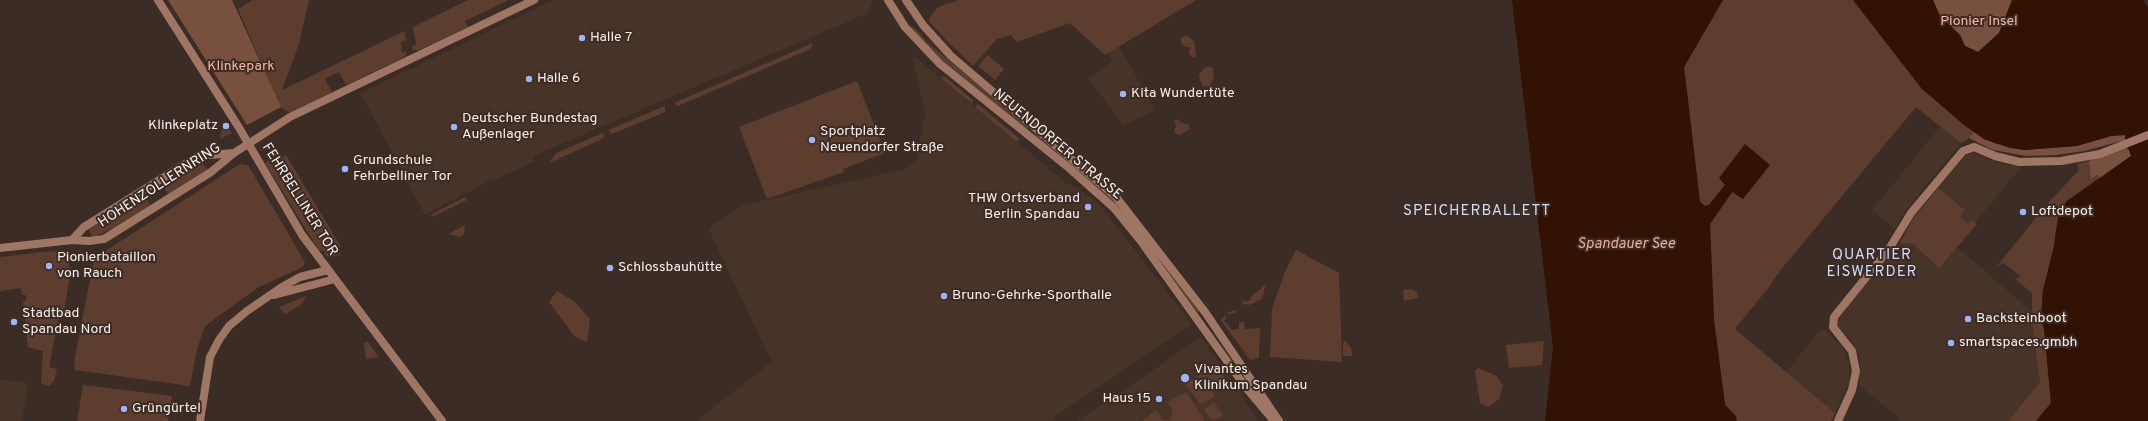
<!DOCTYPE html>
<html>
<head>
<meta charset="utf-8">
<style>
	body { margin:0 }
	canvas { display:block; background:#3b2c25 }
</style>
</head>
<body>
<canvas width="2148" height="421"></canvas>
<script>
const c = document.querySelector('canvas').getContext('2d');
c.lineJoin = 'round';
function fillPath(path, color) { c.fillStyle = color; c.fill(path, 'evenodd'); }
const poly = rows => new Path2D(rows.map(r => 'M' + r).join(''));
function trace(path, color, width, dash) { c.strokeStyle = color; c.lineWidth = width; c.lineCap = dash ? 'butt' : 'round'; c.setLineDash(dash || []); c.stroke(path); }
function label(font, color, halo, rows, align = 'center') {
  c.font = font + ' Overpass,sans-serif'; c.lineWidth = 4; c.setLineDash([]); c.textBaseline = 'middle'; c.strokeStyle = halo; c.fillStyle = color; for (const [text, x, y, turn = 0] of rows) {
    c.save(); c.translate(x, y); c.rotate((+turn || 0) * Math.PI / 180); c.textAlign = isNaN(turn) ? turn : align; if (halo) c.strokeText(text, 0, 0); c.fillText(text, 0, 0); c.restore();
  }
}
const built = poly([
	[553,0,873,0,868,13,547,150,533,157,535,161,495,180,494,178,425,215,361,93],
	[1119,46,1155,110,1123,126,1089,79,1112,61,1108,53],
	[913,58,916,58,1066,183,1079,189,1100,205,1191,323,1191,325,1048,421,696,421,772,362,708,228,744,205,907,169,917,159,925,113],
	[1941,126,1961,143,1905,211,1895,229,1872,210],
	[1973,153,2002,164,2021,167,1956,246,2032,312,2040,382,2008,421,1903,421,1859,385,1861,370,1859,355,1851,341,1837,326,1837,318,1899,244,1915,216,1965,155],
	[1822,328,1843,348,1849,364,1849,382,1835,413,1786,372],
	[1201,337,1259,421,1077,421,1136,382],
	[0,379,28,383,22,421,0,421]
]);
const green = poly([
	[252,0,309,0,299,44,282,90,405,31,406,40,401,42,402,53,406,51,406,54,402,58,346,85,339,72,325,79,332,92,291,113,280,107,238,9],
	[468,0,509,0,465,21,468,27,419,50,413,50,412,47,416,45,413,27],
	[958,0,1196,0,1105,55,1070,23,1017,42,1011,35,997,39,973,66,943,37,928,20,938,7],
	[1723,0,1853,0,1922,89,1974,132,1969,138,1961,143,1916,107,1779,272,1769,287,1735,329,1835,413,1831,421,1737,421,1735,415,1725,405,1714,320,1710,224,1733,191,1719,178,1726,184,1709,205,1705,206,1700,202,1684,67],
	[914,27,929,44,1029,126,1027,130,945,63,911,28],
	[1186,35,1194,41,1196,56,1193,58,1189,53,1190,47,1184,47,1181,42,1181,38],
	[813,43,811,48,806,51,678,106,674,103],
	[988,55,1004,69,995,80,978,66],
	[1205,67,1211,67,1213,69,1214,77,1210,86,1208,87,1203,86,1200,80,1199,75],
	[944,76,973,100,972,104,941,78],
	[857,81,885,153,843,169,844,172,767,199,739,127],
	[978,104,1020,139,1017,142,975,107],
	[665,106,665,112,612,134,608,130],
	[1178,119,1181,123,1188,124,1190,129,1179,135,1174,132,1176,125,1174,121],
	[224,121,232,133,220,139],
	[603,133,604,138,549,163,556,153],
	[1038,134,1119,205,1116,207,1036,137],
	[2125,148,2128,148,2105,174,2067,201,2056,229,2054,246,2043,290,2041,318,2044,329,2051,403,2036,421,2008,421,2040,382,2032,321,2032,293,2015,279,2020,276,2004,263,1997,266,2049,202,2079,170,2077,164,2098,159],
	[286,155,341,247,337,248,341,255,327,257,323,250,319,251,265,163,268,161,275,162],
	[199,160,207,169,168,194,161,184],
	[240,164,248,165,305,262,303,267,257,288,208,324,204,329,197,349,190,386,75,370,74,362,92,269,96,257],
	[1938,188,1965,210,1960,217,1968,224,1971,220,1977,224,1939,268,1912,243,1900,243,1912,220],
	[144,194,150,205,114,228,93,237,88,229],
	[465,197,467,200,432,217,431,215,436,212],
	[465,225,464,234,460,237,448,234],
	[1144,237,1200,312,1198,313,1142,239],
	[1296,250,1339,273,1342,362,1270,357,1272,309,1284,274],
	[52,251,64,255,68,259,71,270,63,317,58,320,49,367,57,369,54,381,49,386,41,383,43,351,28,347,23,301,26,301,26,295,22,295,21,288,0,291,0,257],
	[1266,284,1262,299,1249,305,1243,304,1241,301,1246,302,1250,300,1250,298],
	[1411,289,1417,292,1418,298,1404,301,1403,290],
	[557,291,575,302,590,319,587,342,575,337,549,302],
	[306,296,302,304,285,314,279,307],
	[1236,310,1236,313,1226,314,1226,319,1224,320,1232,330,1239,329,1239,322,1244,322,1245,329,1260,328,1259,358,1250,360,1221,320,1227,313],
	[1345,341,1351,347,1352,356,1343,356,1343,343],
	[1544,341,1542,365,1509,368,1506,345],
	[366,342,368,342,379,357,366,359,364,344],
	[1215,364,1230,384,1226,387,1224,383,1220,384,1212,391,1215,397,1200,404,1183,380,1189,376,1192,380],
	[1478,368,1497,376,1503,386,1499,399,1489,407,1480,403,1475,371],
	[83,385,172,396,168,421,77,421],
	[1186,392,1205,421,1142,421,1156,410,1163,420,1170,420,1173,411,1167,402],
	[1214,402,1223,415,1218,419,1211,419,1204,410]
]);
const forest = poly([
	[168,0,232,0,281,107,247,125],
	[1933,0,2012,0,2012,1,1999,33,1978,52,1965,46,1960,35,1940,16],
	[1974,132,1984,139,1997,144,2024,150,2077,146,2111,136,2125,135,2126,137,2125,140,2084,151,2056,155,2026,156,1993,150,1969,138],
	[2125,148,2131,151,2131,156,2101,177,2097,175,2091,179,2089,161]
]);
const water = poly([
	[1512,0,1723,0,1684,67,1700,202,1705,206,1709,205,1725,185,1719,178,1745,144,1770,165,1743,199,1732,192,1710,224,1714,320,1725,405,1735,415,1737,421,1545,421,1553,348],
	[1853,0,1933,0,1940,16,1960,35,1965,46,1978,52,1999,33,2012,0,2143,0,2148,8,2148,421,2036,421,2051,403,2044,329,2041,318,2043,290,2054,246,2059,210,2067,201,2131,156,2125,140,2125,135,2111,136,2077,146,2024,150,2010,148,1984,139,1964,125,1922,89]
]);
const secondary = poly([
	[158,0,238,126,302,235,442,421],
	[888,0,905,27,940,64,1069,168,1114,208,1140,240,1247,389,1274,421],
	[906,0,923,25,951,56,1116,197,1205,312,1279,421],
	[72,240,84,227,198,156,234,153],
	[0,248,72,240,89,241,104,239,211,172,234,153,290,117,534,0],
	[274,295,335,279],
	[200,421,210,357,219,340,229,326,247,311,282,287,300,277,328,270],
	[1838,421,1852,390,1856,371,1852,351,1833,327,1834,317,1889,249,1911,213,1963,151,1974,147,1995,156,2019,162,2061,161,2100,154,2148,135]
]);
const markers = [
	[582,38,4,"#9cb4fd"],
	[529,79,4,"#9cb4fd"],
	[1123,94,4,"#9cb4fd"],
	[226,126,4,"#9cb4fd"],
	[454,127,4,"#9cb4fd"],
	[812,140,4,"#9cb4fd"],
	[345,169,4,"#9cb4fd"],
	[1088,207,4,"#9cb4fd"],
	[2023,212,4,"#9cb4fd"],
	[49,266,4,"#9cb4fd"],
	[610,268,4,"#9cb4fd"],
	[944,296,4,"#9cb4fd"],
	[1968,319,4,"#9cb4fd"],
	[14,322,4,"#9cb4fd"],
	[1951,343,4,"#9cb4fd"],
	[1185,378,5,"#9cb4fd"],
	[1159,399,4,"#9cb4fd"],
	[124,409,4,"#9cb4fd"]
];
const parkNames = [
	["Pionier Insel",1979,22],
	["Klinkepark",241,67]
];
const poiNames = [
	["Halle 7",590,38],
	["Halle 6",537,79],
	["Kita Wundertüte",1131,94],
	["Deutscher Bundestag",462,119],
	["Außenlager",462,135],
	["Klinkeplatz",218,126,"right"],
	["Sportplatz",820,132],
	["Neuendorfer Straße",820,148],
	["Grundschule",353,161],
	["Fehrbelliner Tor",353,177],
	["THW Ortsverband",1080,199,"right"],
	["Berlin Spandau",1080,215,"right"],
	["Loftdepot",2031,212],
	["Pionierbataillon",57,258],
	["von Rauch",57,274],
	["Schlossbauhütte",618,268],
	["Bruno-Gehrke-Sporthalle",952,296],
	["Stadtbad",22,314],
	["Spandau Nord",22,330],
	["Backsteinboot",1976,319],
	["smartspaces.gmbh",1959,343],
	["Vivantes",1194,370],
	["Klinikum Spandau",1194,386],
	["Haus 15",1151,399,"right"],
	["Grüngürtel",132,409]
];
const streetNames = [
	["NEUENDORFER STRASSE",1057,145,40],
	["HOHENZOLLERNRING",160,186,-33],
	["FEHRBELLINER TOR",299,200,58]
];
const neighbourhoodNames = [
	["SPEICHERBALLETT",1477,212],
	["QUARTIER",1872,256],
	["EISWERDER",1872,273]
];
const waterNames = [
	["Spandauer See",1626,245]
];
fillPath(built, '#483329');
fillPath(green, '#5d3d2e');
fillPath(forest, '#77503e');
fillPath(water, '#321202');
trace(secondary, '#9e7663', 8);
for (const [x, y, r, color] of markers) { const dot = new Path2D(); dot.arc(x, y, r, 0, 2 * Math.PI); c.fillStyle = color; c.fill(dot); trace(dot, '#3b2c25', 1.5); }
label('14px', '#f9b697', '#3b2c25', parkNames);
label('14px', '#faefeb', '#3b2c25', poiNames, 'left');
label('14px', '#faefeb', '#3b2c25', streetNames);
c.letterSpacing = '1px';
label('15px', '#d1dbf7', '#3b2c25', neighbourhoodNames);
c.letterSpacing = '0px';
label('italic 15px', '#efac8e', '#3b2c25', waterNames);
</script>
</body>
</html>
